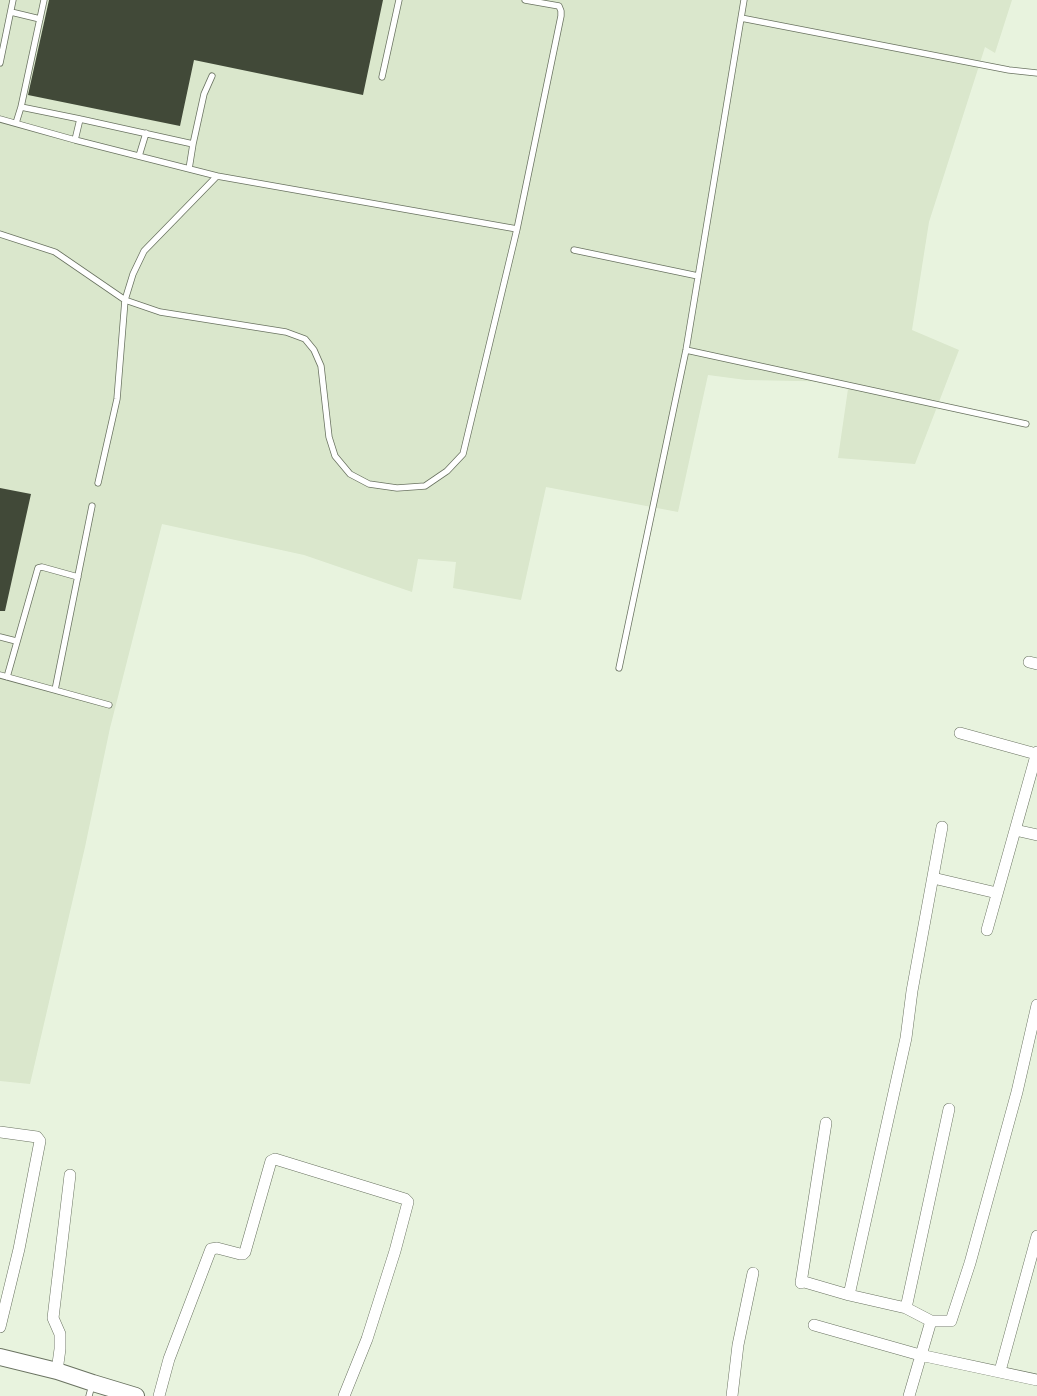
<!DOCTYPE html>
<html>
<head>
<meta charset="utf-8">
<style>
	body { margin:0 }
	canvas { display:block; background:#e8f3de }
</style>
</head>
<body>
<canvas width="1037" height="1396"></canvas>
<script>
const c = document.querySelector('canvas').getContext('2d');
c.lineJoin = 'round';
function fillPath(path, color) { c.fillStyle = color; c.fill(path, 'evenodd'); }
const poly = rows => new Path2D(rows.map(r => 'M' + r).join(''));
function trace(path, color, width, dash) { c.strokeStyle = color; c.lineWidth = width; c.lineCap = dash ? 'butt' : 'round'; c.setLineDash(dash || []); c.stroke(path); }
const built = poly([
	[0,0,1012,0,995,53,985,47,929,222,912,330,959,350,915,464,838,458,849,382,746,380,708,375,678,512,546,487,521,600,453,588,456,562,418,559,412,592,304,555,162,524,110,728,85,847,30,1084,0,1081]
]);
const building = poly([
	[49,0,383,0,363,95,194,60,180,126,28,95],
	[0,488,31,494,5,611,0,611]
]);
const lane = poly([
	[11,12,40,19],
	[741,18,1009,70,1037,73],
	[0,63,13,0],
	[382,77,399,0],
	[21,107,80,119,193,144,189,169],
	[0,119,75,140,217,176,144,251,133,274,125,300,117,399,98,483],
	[16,123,21,107,44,0],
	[75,140,80,119],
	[193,144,204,94,212,76],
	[139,156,146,133],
	[217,176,517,229],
	[0,234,55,252,125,300,160,312,286,332,305,339,314,350,321,366,329,437,335,456,350,474,369,484,397,488,425,486,447,471,463,454,517,229,561,16,561,11,559,6,525,0],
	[574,250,698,276],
	[686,350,1026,424],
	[0,637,16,641],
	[619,668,686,350,744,0],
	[0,675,109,705],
	[7,677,38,568,42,567,78,577],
	[55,690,92,506],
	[89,1396,92,1385]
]);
const street = poly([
	[1029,662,1037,664],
	[960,733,1036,754],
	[1015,830,1037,835],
	[933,878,997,893],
	[987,930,1037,752],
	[0,1132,37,1137,40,1141,19,1249,0,1327],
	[801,1281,849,1295,906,1308],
	[801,1283,826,1123],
	[849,1295,906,1038,912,991,942,827],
	[931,1321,906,1308,949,1109],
	[814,1325,920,1355,1037,1380],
	[57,1371,60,1349,60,1334,53,1318,70,1175],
	[1000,1371,1037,1236],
	[159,1396,169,1359,211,1249,217,1248,240,1254,243,1254,245,1252,271,1161,275,1159,405,1199,408,1202,395,1251,367,1339,344,1396],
	[732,1396,738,1345,753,1273],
	[909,1396,931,1321,951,1321,970,1263,1017,1092,1037,1005]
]);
const secondary = poly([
	[0,1357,57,1371,93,1383,136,1396]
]);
fillPath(built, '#dae7cc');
fillPath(building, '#414938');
trace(lane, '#6a7361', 7);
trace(street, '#6a7361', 12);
trace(secondary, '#6a7361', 18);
trace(lane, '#fff', 5.5);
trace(street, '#fff', 11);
trace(secondary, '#fff', 16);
</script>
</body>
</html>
